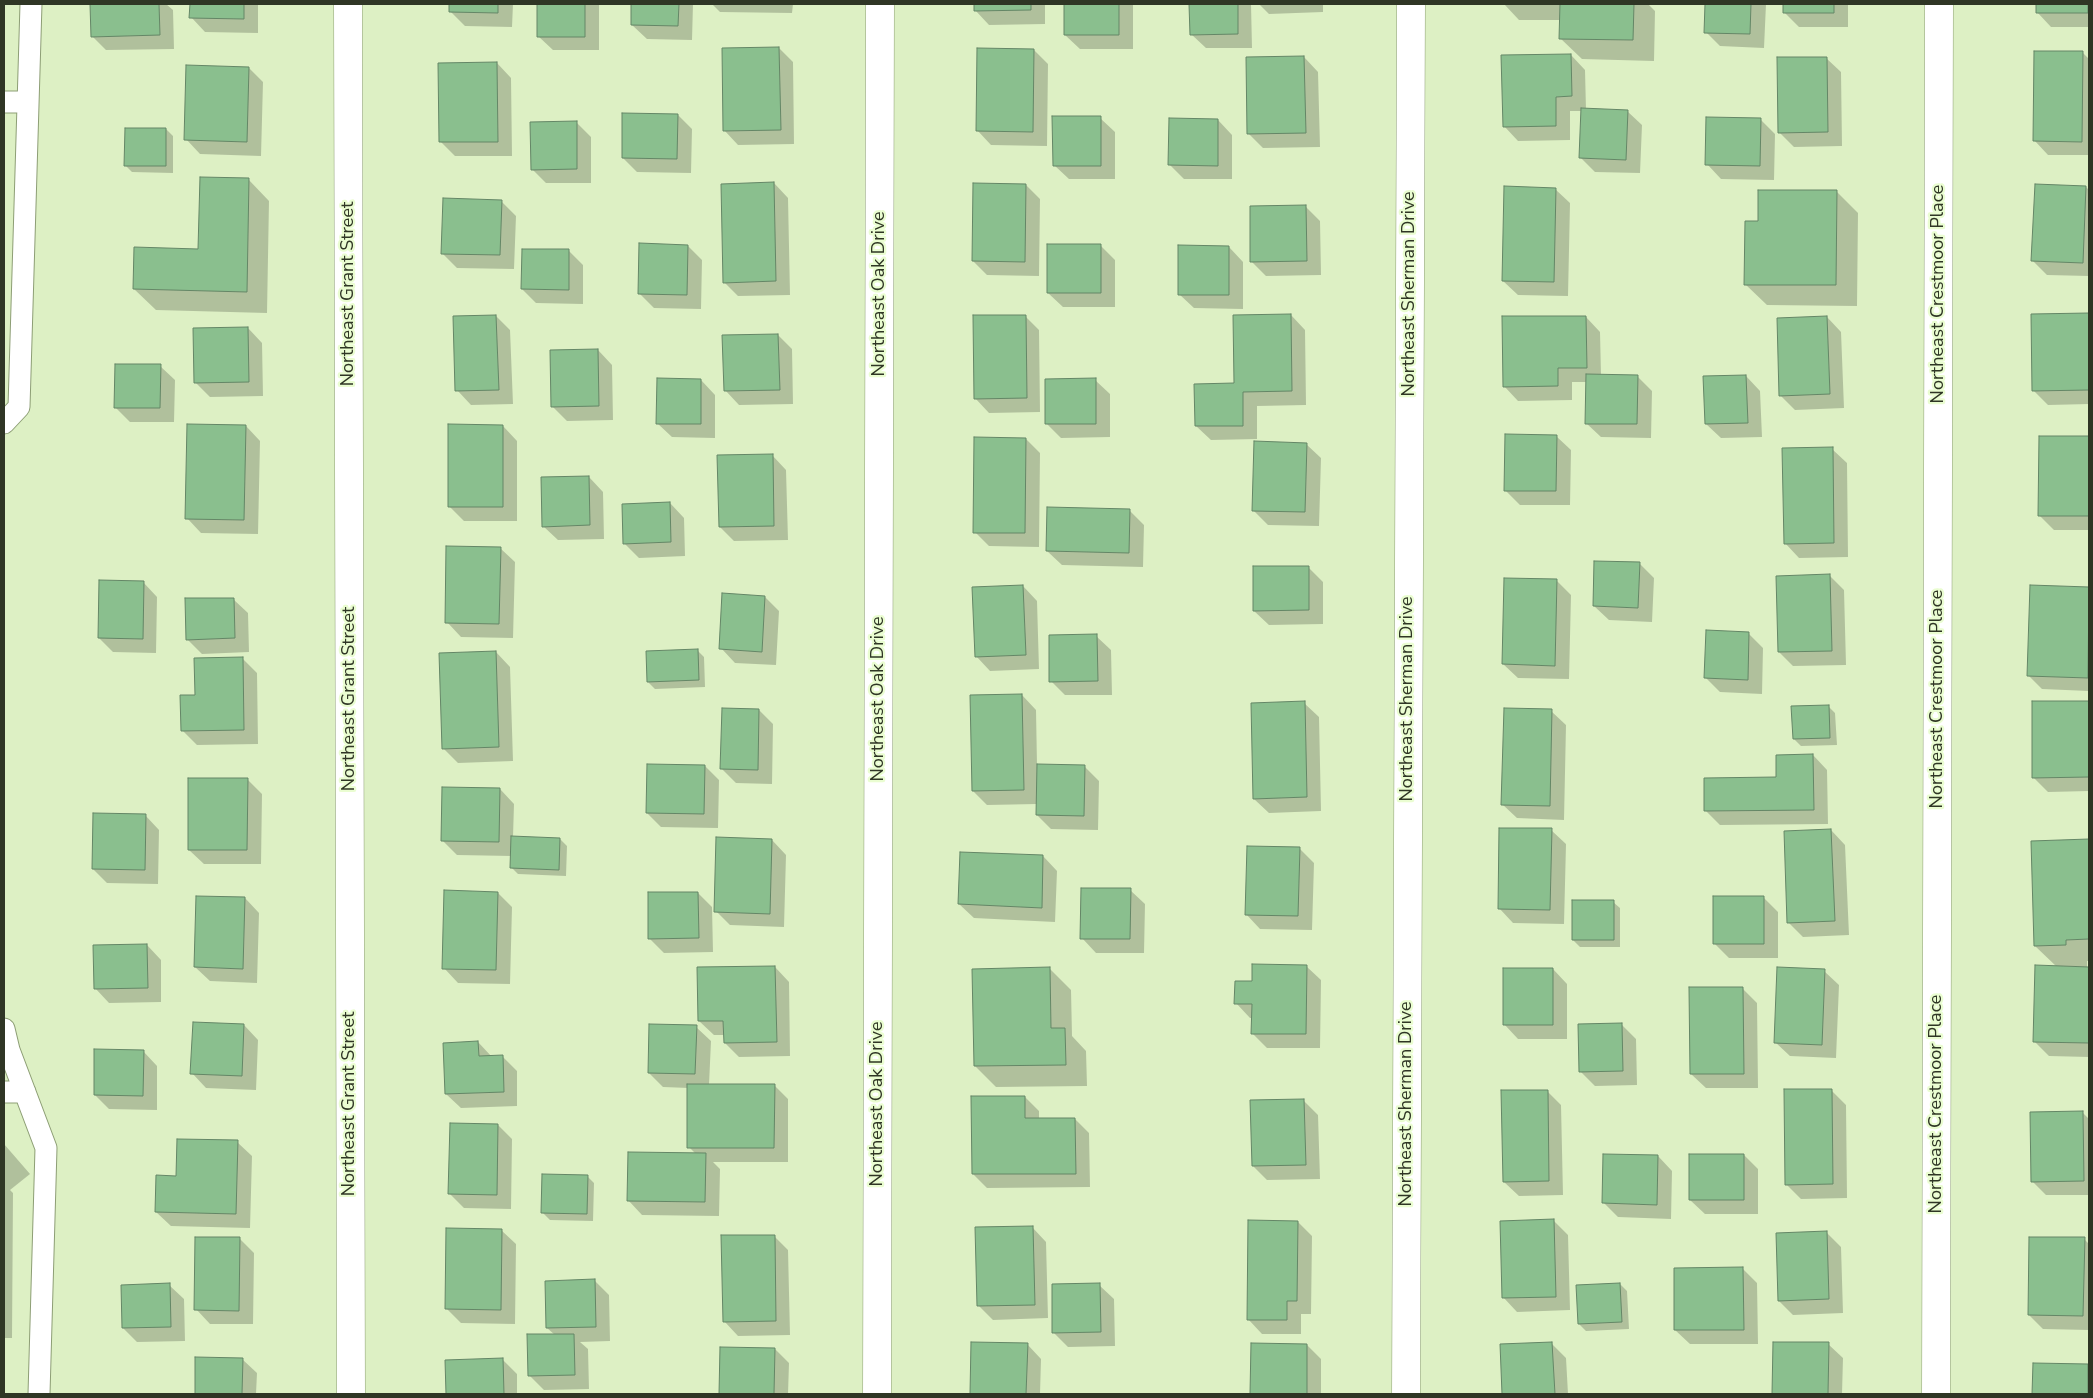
<!DOCTYPE html>
<html>
<head>
<meta charset="utf-8">
<style>
	body { margin:0 }
	#map { position:relative; width:2093px; height:1398px; overflow:hidden; background:#ddf0c4; font-family:"Nunito Sans",sans-serif }
	canvas { display:block }
	.frame { position:absolute; inset:0; border:5px solid #2f3625; pointer-events:none }
</style>
</head>
<body>
<div id="map">
<canvas width="2093" height="1398"></canvas>
<div class="frame"></div>
</div>
<script>
const c = document.querySelector('canvas').getContext('2d');
c.lineJoin = 'round';
function fillPath(path, color) { c.fillStyle = color; c.fill(path, 'evenodd'); }
const poly = rows => new Path2D(rows.map(r => 'M' + r).join(''));
function trace(path, color, width, dash) { c.strokeStyle = color; c.lineWidth = width; c.lineCap = dash ? 'butt' : 'round'; c.setLineDash(dash || []); c.stroke(path); }
function label(font, color, halo, rows, align = 'center') {
  c.font = font + ' "Nunito Sans",sans-serif'; c.lineWidth = 4.5; c.setLineDash([]); c.textBaseline = 'middle'; c.strokeStyle = halo; c.fillStyle = color; for (const [text, x, y, turn = 0] of rows) {
    c.save(); c.translate(x, y); c.rotate((+turn || 0) * Math.PI / 180); c.textAlign = isNaN(turn) ? turn : align; if (halo) c.strokeText(text, 0, 0); c.fillText(text, 0, 0); c.restore();
  }
}
const shadow = poly([
	[91,4,166,4,173,10,174,49,106,50,92,36],
	[191,4,258,4,258,33,205,32,191,17],
	[450,4,513,4,512,27,465,26,450,11],
	[538,4,599,4,599,50,553,50,538,36],
	[633,4,693,4,692,40,647,39,632,25],
	[712,4,793,4,792,13,720,12],
	[975,4,1045,4,1045,24,989,25,975,10],
	[1065,4,1133,4,1133,49,1080,49,1065,35],
	[1191,4,1251,4,1252,48,1206,48,1191,34],
	[1259,4,1323,4,1323,12,1269,14],
	[1504,4,1648,4,1655,11,1654,61,1582,59,1560,38,1561,20,1519,20],
	[1706,4,1766,4,1764,48,1720,46,1706,32],
	[1784,4,1848,4,1848,27,1799,27,1784,12],
	[2037,4,2089,4,2089,27,2051,27,2037,12],
	[779,48,793,62,794,144,738,145,724,130],
	[1034,50,1048,64,1047,146,991,145,977,130],
	[2082,52,2089,59,2089,155,2048,155,2034,140],
	[1571,55,1585,70,1586,110,1627,111,1642,125,1640,173,1595,172,1581,158,1582,111,1570,111,1570,140,1518,141,1504,126],
	[1304,57,1318,72,1320,147,1263,148,1248,133],
	[1826,58,1841,72,1842,146,1794,147,1779,132],
	[497,63,511,78,512,156,455,156,440,141],
	[249,68,263,82,261,156,200,154,186,139],
	[678,115,692,129,691,173,637,172,623,158],
	[1100,118,1115,132,1115,179,1069,179,1054,165],
	[1218,120,1232,135,1232,179,1184,179,1169,164],
	[1761,120,1775,134,1774,180,1721,179,1707,164],
	[576,122,591,137,591,183,546,183,532,169],
	[166,129,173,136,173,173,132,172,125,165],
	[248,179,269,201,267,313,156,310,134,289,200,250],
	[774,183,788,198,790,295,738,296,724,282],
	[1026,185,1040,199,1039,276,987,275,973,261],
	[2086,187,2089,190,2089,276,2047,275,2032,260],
	[1555,189,1570,203,1568,296,1518,295,1503,281],
	[1836,191,1858,213,1857,306,1767,305,1745,284,1759,222],
	[501,201,516,216,514,269,457,268,443,254],
	[1306,207,1320,221,1321,275,1266,276,1251,261],
	[1100,245,1115,260,1115,307,1063,307,1048,293],
	[688,246,702,260,701,309,654,308,639,293],
	[1229,247,1243,262,1243,309,1194,308,1179,294],
	[569,251,583,265,583,304,536,303,522,289],
	[2089,314,2089,404,2048,405,2033,390,2032,315],
	[1291,315,1305,330,1306,405,1257,406,1257,439,1211,440,1196,426,1235,384],
	[496,316,510,330,513,404,471,405,457,390],
	[1025,316,1039,330,1040,412,989,413,975,398],
	[1586,317,1600,332,1601,376,1637,376,1652,391,1651,438,1601,437,1586,423,1587,382,1572,382,1572,400,1518,401,1504,386],
	[1827,317,1841,332,1844,408,1795,410,1780,395],
	[248,328,262,343,263,396,210,397,195,382],
	[778,335,792,349,793,404,739,405,725,390],
	[598,350,612,365,613,420,567,421,552,406],
	[160,366,175,380,174,422,130,422,115,407],
	[1746,376,1760,391,1762,437,1721,438,1706,424],
	[701,380,715,395,715,438,672,437,657,423],
	[1095,380,1110,394,1110,437,1061,438,1047,424],
	[246,426,260,441,258,534,201,533,187,518],
	[503,426,517,441,517,521,464,521,449,506],
	[1556,436,1571,450,1570,505,1520,505,1505,490],
	[2040,437,2089,437,2089,530,2054,530,2039,515],
	[1026,439,1040,453,1039,547,989,546,975,532],
	[1306,444,1321,458,1319,526,1268,525,1253,510],
	[1832,449,1847,463,1848,557,1799,558,1785,543],
	[772,455,786,470,788,540,734,541,720,527],
	[589,477,603,492,604,539,558,540,543,526],
	[670,503,684,518,685,556,639,558,624,543],
	[1130,511,1144,525,1143,567,1062,565,1047,551],
	[500,548,515,562,513,638,461,637,447,622],
	[1639,563,1654,578,1652,622,1609,620,1594,606],
	[1308,567,1323,582,1323,624,1269,625,1254,611],
	[1830,576,1844,590,1846,665,1793,666,1779,652],
	[1556,580,1571,595,1569,679,1518,678,1503,664],
	[143,582,157,597,156,653,113,652,99,638],
	[1023,586,1037,601,1039,669,990,671,976,656],
	[2031,586,2089,588,2089,691,2042,689,2028,675],
	[765,597,779,611,776,665,735,663,721,648],
	[233,599,248,613,249,652,202,654,187,639],
	[1749,634,1763,648,1762,694,1720,692,1706,678],
	[1096,636,1111,650,1112,695,1065,695,1051,681],
	[697,650,704,657,705,687,655,689,648,682],
	[496,652,510,667,513,761,458,763,443,748],
	[242,658,257,673,258,744,197,745,183,731,197,696],
	[1022,695,1036,710,1037,765,1085,767,1099,781,1098,830,1051,829,1037,815,1037,804,987,805,973,791],
	[1304,703,1319,717,1321,811,1269,813,1254,799],
	[2088,703,2089,791,2048,792,2033,777],
	[1828,706,1835,713,1837,745,1801,746,1794,739],
	[759,710,773,724,772,784,736,783,722,769],
	[1551,711,1566,725,1564,820,1517,818,1502,804],
	[1813,755,1827,770,1828,824,1720,825,1706,811,1777,779],
	[705,766,719,780,718,828,661,827,647,813],
	[247,779,262,794,261,864,204,864,189,850],
	[500,789,514,804,513,837,560,839,567,846,566,876,518,874,511,867,512,856,457,855,443,841],
	[145,815,159,830,158,884,107,883,93,869],
	[1551,830,1566,844,1564,924,1513,923,1499,908],
	[1831,830,1845,845,1849,935,1803,937,1788,922],
	[772,840,786,855,784,927,730,925,716,911],
	[2089,840,2089,961,2087,961,2087,968,2089,968,2089,1057,2049,1056,2034,1041,2057,967,2035,946,2032,842],
	[1299,848,1314,863,1312,930,1260,929,1246,914],
	[1043,856,1057,871,1055,922,974,918,959,904],
	[1130,890,1145,904,1144,953,1096,953,1082,938],
	[498,893,512,907,510,984,458,983,444,968],
	[698,893,712,907,713,952,664,953,649,938],
	[245,898,259,913,257,983,210,981,195,967],
	[1764,898,1778,912,1778,958,1729,958,1715,944],
	[1613,902,1620,908,1620,947,1580,947,1573,940],
	[147,945,161,960,161,1002,109,1003,95,988],
	[1306,966,1321,980,1320,1048,1267,1048,1252,1033,1253,1018,1250,1018,1236,1003,1253,983],
	[775,967,789,982,790,1056,739,1057,725,1043,725,1035,714,1035,699,1021],
	[1050,969,1071,990,1072,1036,1086,1051,1087,1086,996,1087,975,1066],
	[1553,969,1567,984,1567,1039,1518,1039,1504,1024],
	[1824,971,1839,985,1836,1058,1790,1056,1775,1042],
	[1743,989,1757,1003,1758,1088,1706,1088,1691,1074],
	[244,1025,258,1040,256,1090,206,1088,192,1073],
	[1622,1025,1636,1039,1637,1085,1595,1086,1580,1071],
	[696,1027,711,1041,709,1085,774,1085,788,1099,788,1162,713,1162,720,1169,719,1216,642,1215,628,1200,696,1154,689,1147,689,1088,663,1087,649,1073],
	[478,1042,492,1057,502,1056,517,1071,517,1106,461,1108,446,1094],
	[143,1051,157,1066,157,1110,109,1109,95,1095],
	[1831,1090,1846,1105,1847,1198,1801,1199,1786,1184],
	[1547,1091,1561,1105,1563,1195,1519,1196,1504,1182],
	[1025,1097,1039,1111,1039,1119,1075,1119,1089,1133,1090,1187,987,1188,973,1174],
	[1303,1100,1318,1115,1320,1179,1267,1180,1253,1166],
	[2082,1112,2089,1119,2089,1195,2046,1195,2032,1181],
	[498,1125,512,1139,511,1209,464,1208,450,1194],
	[237,1142,252,1156,250,1228,171,1226,156,1212,177,1177],
	[4,1144,30,1174,10,1190,13,1193,12,1338,4,1338],
	[1744,1155,1758,1169,1758,1214,1705,1214,1690,1200],
	[1658,1156,1672,1171,1671,1219,1618,1217,1604,1203],
	[587,1176,594,1183,593,1221,550,1220,543,1213],
	[1554,1221,1568,1235,1570,1310,1517,1312,1503,1297],
	[1298,1222,1312,1236,1311,1314,1301,1314,1301,1334,1262,1334,1248,1319],
	[1032,1227,1046,1242,1048,1318,993,1320,978,1305],
	[501,1230,516,1244,515,1324,461,1323,447,1309],
	[1827,1233,1841,1247,1843,1313,1793,1315,1779,1301],
	[774,1236,788,1250,790,1335,738,1336,724,1321],
	[240,1239,254,1253,253,1324,210,1324,196,1309],
	[2084,1239,2089,1244,2089,1330,2043,1329,2029,1315],
	[1743,1269,1757,1283,1758,1344,1690,1344,1675,1330],
	[595,1281,609,1295,610,1341,580,1342,588,1349,589,1389,544,1390,529,1375,555,1335,547,1328],
	[1620,1284,1627,1291,1629,1329,1586,1331,1579,1324],
	[169,1285,184,1299,185,1341,137,1342,123,1328],
	[1099,1285,1114,1299,1115,1346,1068,1347,1054,1333],
	[972,1343,1027,1344,1041,1359,1040,1394,971,1394],
	[1774,1343,1828,1344,1843,1358,1842,1394,1773,1394],
	[1252,1344,1307,1345,1321,1359,1321,1394,1252,1394],
	[1552,1344,1566,1358,1568,1394,1503,1394,1501,1346],
	[721,1348,775,1349,789,1363,788,1394,720,1394],
	[197,1358,242,1359,257,1373,256,1394,196,1394],
	[503,1360,517,1374,517,1394,447,1394,447,1361],
	[2034,1364,2088,1365,2089,1394,2033,1394]
]);
const building = poly([
	[90,4,159,4,160,35,91,37,90,4],
	[190,4,244,4,244,19,189,18,190,4],
	[449,4,498,4,498,13,449,12,449,4],
	[537,4,585,4,585,37,537,37,537,4],
	[631,4,679,4,678,26,631,25,631,4],
	[974,4,1031,4,1031,10,974,11,974,4],
	[1064,4,1119,4,1119,35,1064,35,1064,4],
	[1189,4,1238,4,1238,34,1190,35,1189,4],
	[1560,4,1634,4,1633,40,1559,39,1560,4],
	[1705,4,1751,4,1750,34,1704,33,1705,4],
	[1783,4,1834,4,1834,13,1783,13,1783,4],
	[2036,4,2088,4,2088,13,2036,13,2036,4],
	[779,47,781,130,723,131,722,48,779,47],
	[977,48,1034,49,1033,132,976,131,977,48],
	[2034,51,2083,51,2082,142,2033,141,2034,51],
	[1571,54,1572,96,1556,97,1556,126,1503,127,1501,55,1571,54],
	[1304,56,1306,133,1247,134,1246,57,1304,56],
	[1777,57,1827,57,1828,132,1778,133,1777,57],
	[497,62,498,142,439,142,438,63,497,62],
	[186,65,249,67,247,142,184,140,186,65],
	[1581,108,1628,110,1626,160,1579,158,1581,108],
	[622,113,678,114,677,159,622,158,622,113],
	[1052,116,1101,116,1101,166,1053,166,1052,116],
	[1706,117,1761,118,1760,166,1705,165,1706,117],
	[1169,118,1218,119,1218,166,1168,165,1169,118],
	[577,121,577,169,531,170,530,122,577,121],
	[125,128,166,128,166,166,124,166,125,128],
	[200,177,249,178,247,292,133,289,134,247,198,249,200,177],
	[774,182,776,281,723,283,721,184,774,182],
	[973,183,1026,184,1025,262,972,261,973,183],
	[2035,184,2086,186,2083,263,2031,261,2035,184],
	[1504,186,1556,188,1554,282,1502,281,1504,186],
	[1758,190,1837,190,1836,285,1744,285,1745,221,1758,221,1758,190],
	[443,198,502,200,500,255,441,254,443,198],
	[1306,205,1307,261,1250,262,1250,206,1306,205],
	[639,243,688,245,687,295,638,294,639,243],
	[1047,244,1101,244,1101,293,1047,293,1047,244],
	[1178,245,1229,246,1229,295,1178,295,1178,245],
	[522,249,569,249,569,290,521,289,522,249],
	[2089,313,2089,390,2032,391,2031,314,2089,313],
	[1291,314,1292,391,1243,392,1243,426,1195,426,1194,384,1234,383,1233,315,1291,314],
	[496,315,499,390,455,391,453,316,496,315],
	[973,315,1026,315,1027,398,974,399,973,315],
	[1502,316,1586,316,1587,368,1558,368,1558,386,1503,387,1502,316],
	[1827,316,1830,394,1779,396,1777,318,1827,316],
	[248,327,249,382,194,383,193,328,248,327],
	[778,334,780,390,724,391,722,335,778,334],
	[598,349,599,406,551,407,550,350,598,349],
	[115,364,161,364,160,408,114,408,115,364],
	[1586,374,1638,375,1637,424,1585,424,1586,374],
	[1746,375,1748,423,1705,424,1703,376,1746,375],
	[657,378,701,379,701,424,656,424,657,378],
	[1096,378,1096,424,1045,424,1045,379,1096,378],
	[187,424,246,425,244,520,185,519,187,424],
	[448,424,503,425,503,507,448,507,448,424],
	[1505,434,1557,435,1556,491,1504,491,1505,434],
	[2039,436,2089,436,2089,516,2038,516,2039,436],
	[974,437,1026,438,1025,533,973,533,974,437],
	[1254,441,1307,443,1305,512,1252,511,1254,441],
	[1833,447,1834,543,1784,544,1782,448,1833,447],
	[773,454,774,526,719,527,717,455,773,454],
	[589,476,590,525,542,527,541,477,589,476],
	[670,502,671,542,623,544,622,504,670,502],
	[1047,507,1130,509,1129,553,1046,551,1047,507],
	[446,546,501,547,499,624,445,623,446,546],
	[1594,561,1640,562,1638,608,1593,606,1594,561],
	[1253,566,1309,566,1309,610,1253,611,1253,566],
	[1830,574,1832,651,1778,652,1776,576,1830,574],
	[1504,578,1557,579,1555,666,1502,664,1504,578],
	[99,580,144,581,143,639,98,638,99,580],
	[1023,585,1026,655,975,657,972,587,1023,585],
	[2030,585,2089,587,2088,678,2027,676,2030,585],
	[722,593,765,596,762,652,719,649,722,593],
	[185,598,234,598,235,638,186,640,185,598],
	[1706,630,1749,632,1748,680,1704,678,1706,630],
	[1097,634,1098,681,1049,682,1049,635,1097,634],
	[698,649,699,680,647,682,646,651,698,649],
	[496,651,499,747,442,749,439,653,496,651],
	[243,657,244,730,181,731,180,695,195,695,194,658,243,657],
	[1022,694,1024,790,972,791,970,695,1022,694],
	[1305,701,1307,797,1253,799,1251,703,1305,701],
	[2032,701,2089,701,2089,777,2032,778,2032,701],
	[1829,705,1830,738,1793,739,1791,706,1829,705],
	[722,708,759,709,758,770,720,769,722,708],
	[1504,708,1552,709,1550,806,1501,805,1504,708],
	[1813,754,1814,810,1704,811,1704,778,1776,777,1776,755,1813,754],
	[647,764,705,765,704,814,646,813,647,764],
	[1037,764,1085,765,1084,816,1036,815,1037,764],
	[188,778,248,778,247,850,188,850,188,778],
	[442,787,500,788,499,842,441,841,442,787],
	[93,813,146,814,145,870,92,869,93,813],
	[1499,828,1552,828,1550,910,1498,909,1499,828],
	[1831,829,1835,921,1787,923,1784,831,1831,829],
	[511,836,560,838,559,870,510,868,511,836],
	[716,837,772,839,770,914,714,912,716,837],
	[2089,839,2089,939,2066,940,2066,945,2034,946,2031,841,2089,839],
	[1247,846,1300,847,1298,916,1245,915,1247,846],
	[960,852,1043,855,1042,908,958,904,960,852],
	[1081,888,1131,888,1130,939,1080,939,1081,888],
	[444,890,498,892,496,970,442,969,444,890],
	[648,892,698,892,699,938,648,939,648,892],
	[196,896,245,897,243,969,194,967,196,896],
	[1713,896,1764,896,1764,944,1713,944,1713,896],
	[1572,900,1614,900,1614,940,1572,940,1572,900],
	[147,944,148,988,94,989,93,945,147,944],
	[1252,964,1307,965,1306,1034,1251,1034,1252,1004,1234,1004,1235,981,1252,981,1252,964],
	[2035,965,2089,967,2089,1043,2033,1042,2035,965],
	[775,966,777,1042,724,1043,723,1021,698,1021,697,967,775,966],
	[1050,967,1051,1028,1065,1028,1066,1065,974,1066,972,969,1050,967],
	[1777,967,1825,969,1822,1045,1774,1043,1777,967],
	[1503,968,1553,968,1553,1025,1503,1025,1503,968],
	[1689,987,1743,987,1744,1074,1690,1074,1689,987],
	[193,1022,244,1024,242,1076,190,1074,193,1022],
	[1622,1023,1623,1071,1579,1072,1578,1024,1622,1023],
	[649,1024,697,1025,695,1074,648,1073,649,1024],
	[478,1041,479,1056,503,1055,504,1092,445,1094,443,1043,478,1041],
	[94,1049,144,1050,143,1096,94,1095,94,1049],
	[687,1084,775,1084,774,1148,687,1148,687,1084],
	[1784,1089,1832,1089,1833,1184,1785,1185,1784,1089],
	[1501,1090,1548,1090,1549,1181,1503,1182,1501,1090],
	[971,1096,1025,1096,1025,1118,1075,1118,1076,1174,972,1174,971,1096],
	[1304,1099,1306,1165,1252,1166,1250,1100,1304,1099],
	[2083,1111,2084,1181,2031,1182,2030,1112,2083,1111],
	[450,1123,498,1124,497,1195,448,1194,450,1123],
	[177,1139,238,1140,236,1214,155,1212,156,1175,176,1176,177,1139],
	[628,1152,706,1153,705,1202,627,1201,628,1152],
	[1603,1154,1658,1155,1657,1205,1602,1203,1603,1154],
	[1689,1154,1744,1154,1744,1200,1689,1200,1689,1154],
	[542,1174,588,1175,587,1214,541,1213,542,1174],
	[1554,1219,1556,1297,1502,1298,1500,1221,1554,1219],
	[1248,1220,1298,1221,1297,1301,1287,1301,1287,1320,1247,1320,1248,1220],
	[1033,1226,1035,1305,977,1306,975,1227,1033,1226],
	[446,1228,502,1229,501,1310,445,1309,446,1228],
	[1827,1231,1829,1299,1778,1301,1776,1233,1827,1231],
	[721,1235,775,1235,776,1321,723,1322,721,1235],
	[195,1237,240,1237,239,1311,194,1310,195,1237],
	[2029,1237,2085,1237,2083,1316,2028,1315,2029,1237],
	[1743,1267,1744,1330,1674,1330,1674,1268,1743,1267],
	[595,1279,596,1327,546,1328,545,1281,595,1279],
	[170,1283,171,1327,122,1328,121,1285,170,1283],
	[1100,1283,1101,1332,1052,1333,1052,1284,1100,1283],
	[1620,1283,1622,1322,1578,1324,1576,1285,1620,1283],
	[527,1334,574,1334,575,1375,528,1376,527,1334],
	[971,1342,1028,1343,1026,1394,970,1394,971,1342],
	[1552,1342,1555,1394,1502,1394,1500,1344,1552,1342],
	[1773,1342,1829,1342,1828,1394,1772,1394,1773,1342],
	[1251,1343,1307,1344,1307,1394,1250,1394,1251,1343],
	[720,1347,775,1348,774,1394,719,1394,720,1347],
	[195,1357,243,1358,242,1394,195,1394,195,1357],
	[503,1358,504,1394,446,1394,445,1360,503,1358],
	[2033,1363,2088,1364,2088,1394,2032,1394,2033,1363]
]);
const lane = poly([
	[4,102,28,102],
	[4,423,19,407,31,4],
	[4,1029,9,1050,46,1148,39,1394],
	[4,1092,25,1092]
]);
const street = poly([
	[348,4,351,1394],
	[877,1394,880,4],
	[1406,1394,1411,4],
	[1936,1394,1939,4]
]);
const streetNames = [
	["Northeast Grant Street",349,294,-90],
	["Northeast Oak Drive",880,294,-90],
	["Northeast Sherman Drive",1410,294,-90],
	["Northeast Crestmoor Place",1939,294,-90],
	["Northeast Grant Street",350,699,-90],
	["Northeast Oak Drive",879,699,-90],
	["Northeast Sherman Drive",1408,699,-90],
	["Northeast Crestmoor Place",1938,699,-90],
	["Northeast Grant Street",350,1104,-90],
	["Northeast Oak Drive",878,1104,-90],
	["Northeast Sherman Drive",1407,1104,-90],
	["Northeast Crestmoor Place",1937,1104,-90]
];
fillPath(shadow, '#0003');
fillPath(building, '#8abf8e');
trace(building, '#648666', 1);
trace(lane, '#8d9e75', 23);
trace(street, '#8d9e75', 29);
trace(lane, '#fff', 21);
trace(street, '#fff', 28);
label('18px', '#2f3625', '#eafdd1', streetNames);
</script>
</body>
</html>
